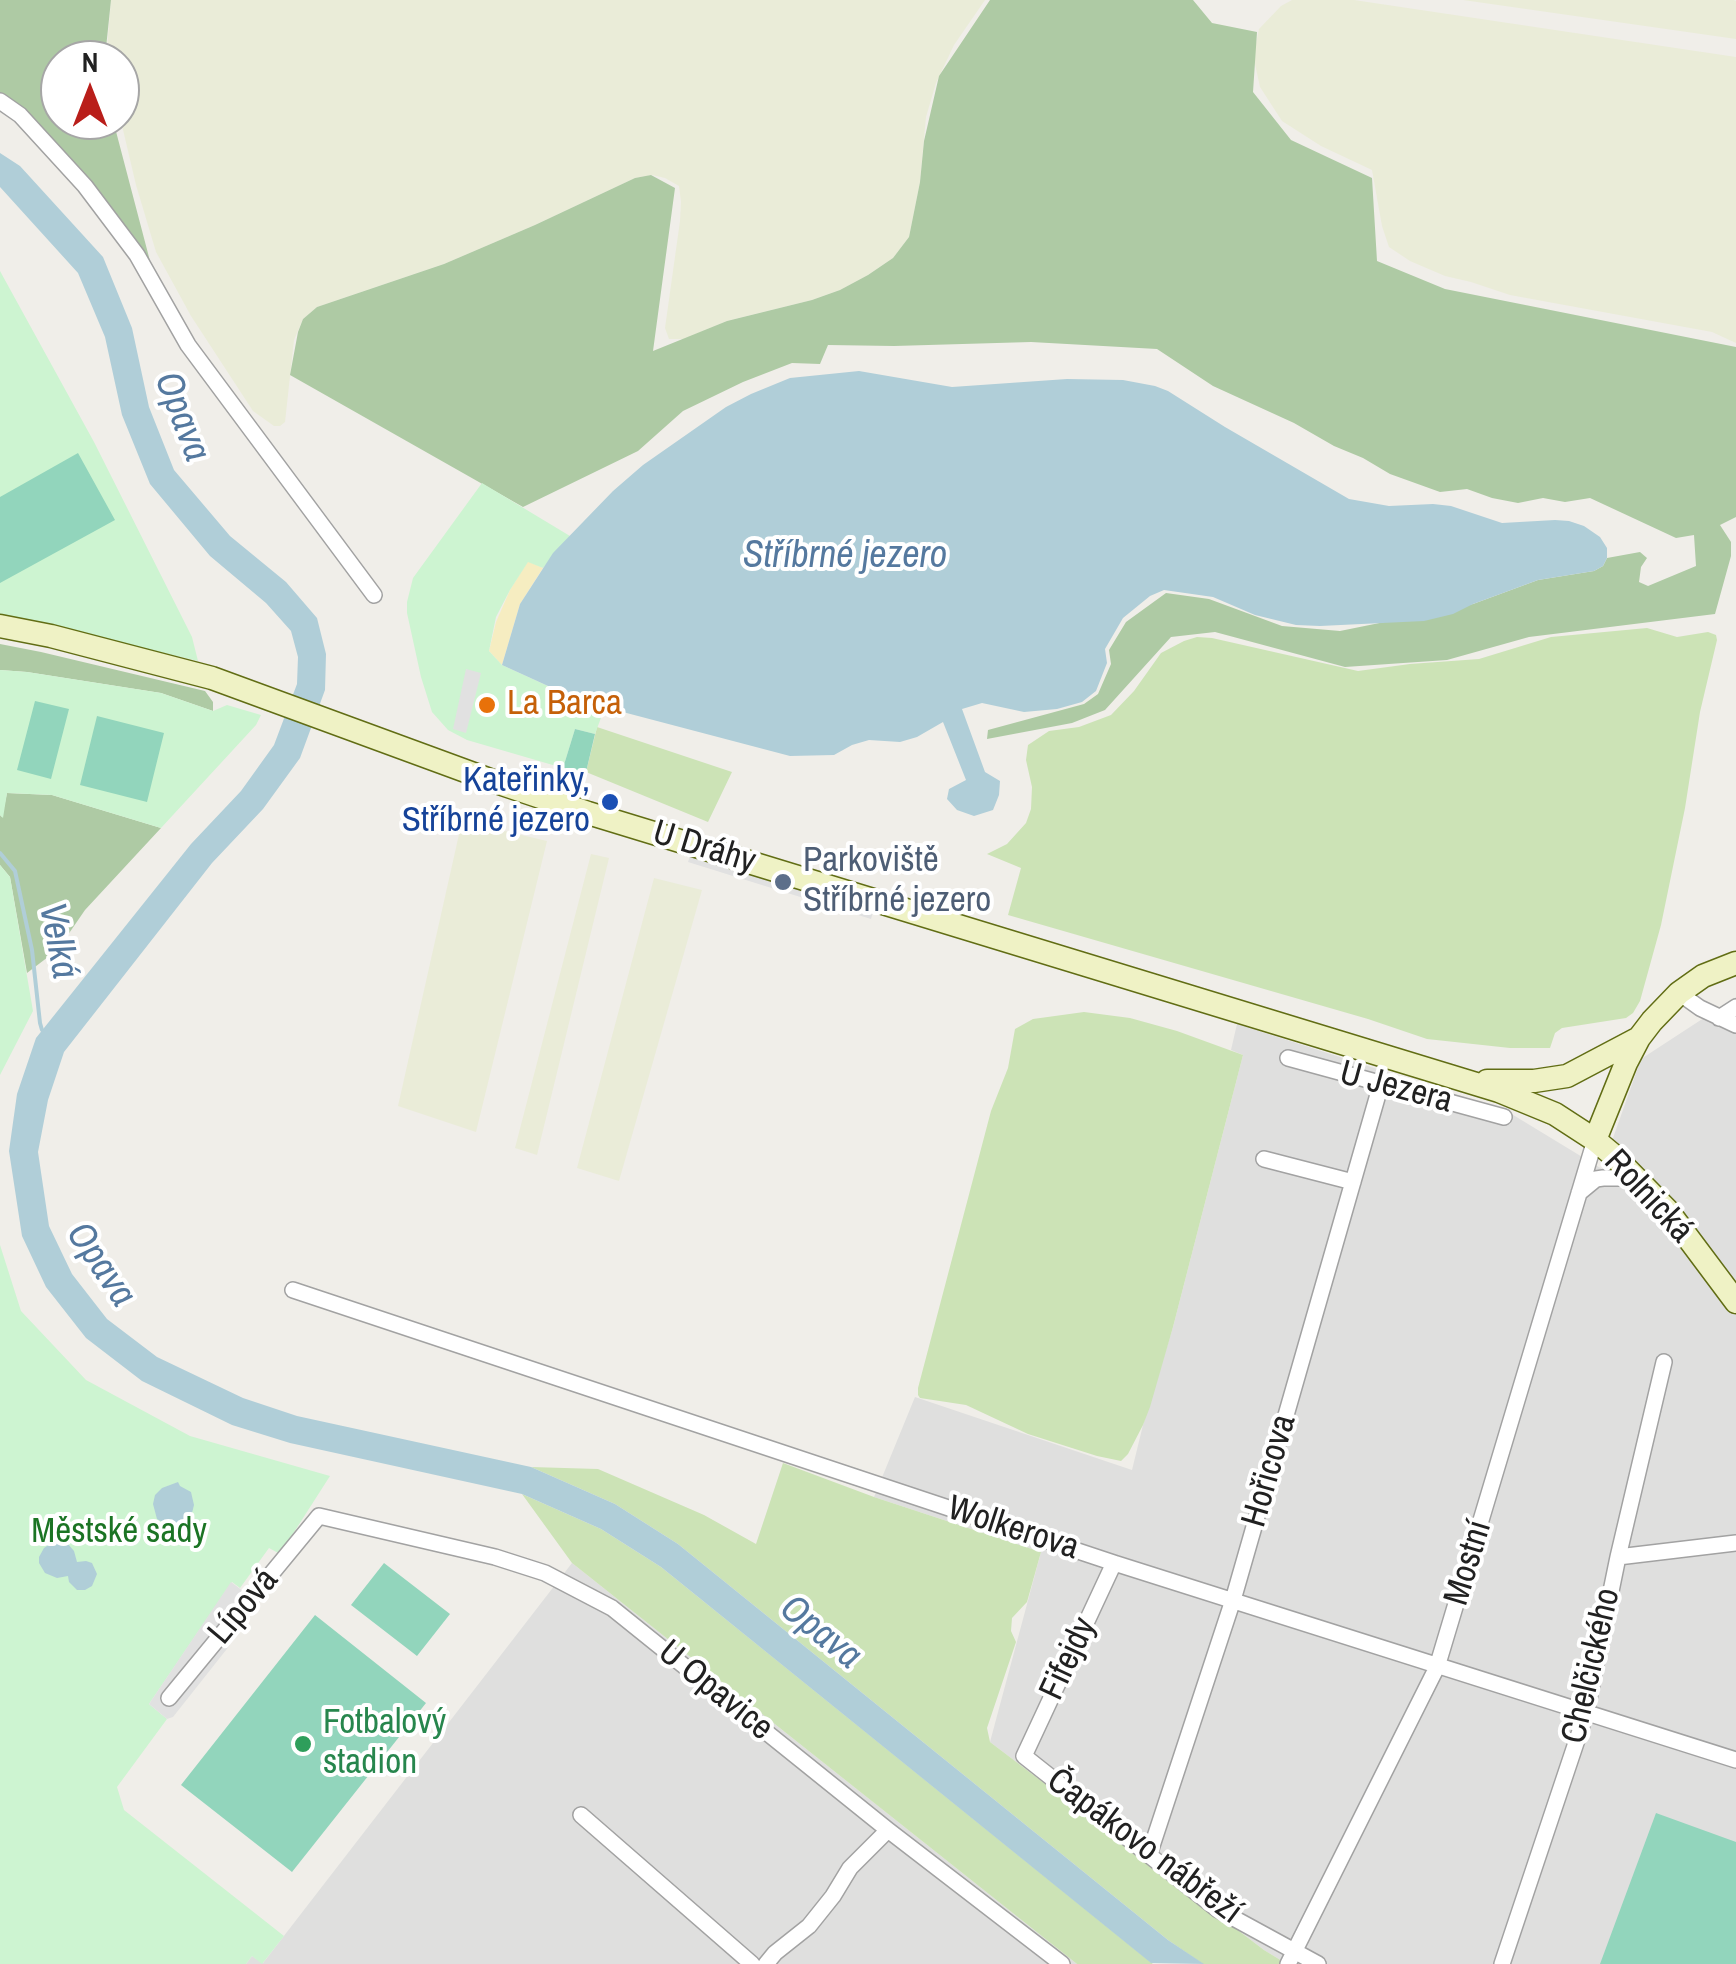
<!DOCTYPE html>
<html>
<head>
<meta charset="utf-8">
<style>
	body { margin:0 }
	#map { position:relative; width:1736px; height:1964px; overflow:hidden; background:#f0eee9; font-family:"Archivo Narrow",sans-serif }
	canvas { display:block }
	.north { position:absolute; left:40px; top:40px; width:100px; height:100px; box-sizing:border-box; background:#fff; border:2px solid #a6a6a6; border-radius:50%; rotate:0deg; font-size:28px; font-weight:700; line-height:40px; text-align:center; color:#212121 }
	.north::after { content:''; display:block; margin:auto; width:35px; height:45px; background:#b91e1a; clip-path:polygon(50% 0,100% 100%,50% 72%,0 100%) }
</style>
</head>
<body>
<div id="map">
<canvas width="1736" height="1964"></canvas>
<div class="north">N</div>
</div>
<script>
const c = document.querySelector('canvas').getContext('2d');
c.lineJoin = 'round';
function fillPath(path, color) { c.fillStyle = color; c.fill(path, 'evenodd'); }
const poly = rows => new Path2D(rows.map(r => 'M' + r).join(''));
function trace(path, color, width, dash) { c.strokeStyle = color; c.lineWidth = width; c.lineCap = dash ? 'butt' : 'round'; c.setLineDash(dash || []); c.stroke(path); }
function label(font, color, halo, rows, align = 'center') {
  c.font = font + ' "Archivo Narrow",sans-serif'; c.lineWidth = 8; c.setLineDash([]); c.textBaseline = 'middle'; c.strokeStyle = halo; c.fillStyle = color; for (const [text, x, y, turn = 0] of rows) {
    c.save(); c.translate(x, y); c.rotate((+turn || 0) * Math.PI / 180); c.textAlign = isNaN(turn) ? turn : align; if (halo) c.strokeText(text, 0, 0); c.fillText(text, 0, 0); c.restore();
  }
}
const residential = poly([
	[1736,997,1736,1964,1287,1964,1264,1950,990,1742,1041,1552,874,1497,915,1397,1132,1470,1143,1425,1173,1327,1243,1055,1231,1050,1237,1024,1505,1110,1602,1169,1641,1059],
	[572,1563,1077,1964,246,1964,252,1956,263,1963]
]);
const farmland = poly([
	[111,0,985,0,954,45,936,83,926,117,920,182,909,237,893,258,868,275,840,290,812,300,727,321,684,339,669,339,665,328,680,221,681,202,679,186,665,178,652,175,635,178,535,225,444,264,317,307,303,319,294,340,285,422,280,426,274,426,253,411,191,316,156,252,136,185,120,117,120,60,106,60],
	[1292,0,1354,0,1736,57,1736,343,1712,332,1510,295,1471,282,1445,276,1410,261,1389,247,1382,226,1372,170,1321,146,1282,121,1260,87,1255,64,1255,48,1259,29,1281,6],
	[1463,0,1734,0,1736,1,1736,39],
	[462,821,547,841,476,1132,398,1106],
	[591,854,609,858,537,1155,515,1148],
	[654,878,702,890,619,1181,577,1168]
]);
const grass = poly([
	[1647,628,1677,637,1708,632,1716,635,1717,640,1700,712,1685,808,1661,925,1640,1001,1633,1013,1626,1018,1562,1028,1555,1033,1550,1048,1510,1048,1427,1039,1368,1019,1008,915,1021,868,987,854,1007,844,1026,823,1031,809,1032,787,1026,760,1028,745,1049,731,1079,727,1111,715,1134,691,1161,653,1184,641,1197,637,1212,638,1358,671,1410,664,1479,659,1551,637],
	[597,727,732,772,708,822,586,772],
	[1084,1012,1130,1018,1177,1031,1243,1055,1173,1327,1150,1407,1143,1425,1128,1454,1121,1461,1097,1456,1028,1434,966,1405,920,1398,918,1395,918,1388,991,1111,1008,1068,1015,1029,1033,1019],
	[783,1463,874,1497,1041,1552,1027,1602,1012,1618,1011,1631,1016,1642,987,1728,990,1742,1264,1950,1287,1964,1203,1964,1168,1940,678,1544,615,1504,531,1467,598,1469,704,1515,756,1544],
	[522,1494,601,1529,661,1567,1153,1964,1077,1964,572,1563]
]);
const forest = poly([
	[0,0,111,0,106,48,103,60,60,60,60,120,113,120,150,261,20,107,0,93],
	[990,0,1193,0,1212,23,1257,32,1253,92,1291,140,1372,178,1377,261,1445,289,1736,347,1736,517,1720,525,1731,542,1731,556,1715,614,1529,637,1447,660,1345,667,1215,632,1171,637,1105,710,1072,723,987,739,988,730,1084,704,1098,694,1111,664,1109,650,1126,622,1166,593,1209,599,1282,626,1340,631,1473,604,1538,580,1594,571,1603,566,1607,558,1640,552,1647,558,1641,567,1639,582,1648,586,1696,566,1694,535,1676,538,1590,498,1565,502,1543,498,1518,503,1492,498,1467,489,1440,492,1390,474,1363,458,1334,446,1294,423,1213,386,1157,349,1031,342,894,346,828,345,820,364,792,363,743,382,683,411,638,451,523,507,290,375,298,332,303,319,317,307,444,264,535,225,635,178,651,175,675,188,653,351,727,321,812,300,840,290,868,275,893,258,909,237,920,182,924,141,939,76],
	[0,644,41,652,205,691,213,702,213,711,161,693,27,672,0,670],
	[7,793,52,795,161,828,85,910,52,958,48,957,27,973,10,877,0,865,0,815,2,817]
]);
const sand = poly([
	[528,561,543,568,520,604,502,665,489,651,496,622,510,590]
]);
const park = poly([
	[0,271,94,442,192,637,198,661,49,626,0,617],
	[482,483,570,536,543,568,528,562,510,590,496,617,489,651,502,665,581,701,605,707,595,734,575,729,563,768,467,740,448,730,432,712,421,677,407,613,407,602,413,578],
	[0,670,27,672,161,693,213,711,227,705,261,715,256,725,161,828,52,795,7,793,3,818,0,815],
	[0,865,10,877,33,1011,0,1075],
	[0,1245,21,1311,86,1380,190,1436,330,1476,280,1554,269,1548,240,1588,232,1582,149,1704,167,1719,117,1787,124,1810,284,1936,262,1964,252,1956,246,1964,0,1964]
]);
const pitch = poly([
	[78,453,115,520,0,583,0,497],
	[35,701,69,709,51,779,17,770],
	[97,716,164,733,147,802,80,785],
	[575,729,595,734,586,772,563,768],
	[384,1563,450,1614,417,1656,351,1605],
	[315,1615,426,1703,292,1872,181,1785],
	[1656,1813,1736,1842,1736,1964,1600,1964]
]);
const parking = poly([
	[466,669,481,673,466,733,453,729],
	[694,844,876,902,871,919,688,862],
	[231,1582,256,1601,225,1641,230,1645,173,1717,167,1719,149,1704]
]);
const water = poly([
	[0,153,20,166,103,257,132,328,149,407,174,470,230,536,286,582,317,618,326,654,325,690,300,758,263,809,212,863,64,1052,48,1100,38,1152,49,1226,72,1274,107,1319,157,1357,243,1398,297,1416,531,1467,615,1504,678,1544,1168,1940,1204,1964,1151,1963,661,1567,601,1529,522,1494,290,1443,232,1425,142,1381,86,1338,46,1287,22,1236,9,1151,17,1094,36,1038,191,844,241,791,274,745,297,684,298,657,291,631,266,603,210,556,150,484,122,415,105,337,78,273,0,187],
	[859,371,952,387,1067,379,1123,380,1155,386,1168,391,1225,427,1349,499,1389,506,1433,504,1451,506,1502,523,1555,520,1569,521,1584,526,1600,537,1607,548,1607,558,1603,566,1594,571,1538,580,1473,604,1453,614,1424,621,1320,626,1296,625,1255,615,1213,597,1164,590,1150,596,1123,618,1105,649,1107,663,1096,691,1082,702,1057,709,1024,712,982,703,962,709,985,772,1000,781,999,795,993,810,974,816,957,810,947,799,949,789,966,780,943,722,917,737,900,742,869,740,852,745,834,755,790,756,581,701,502,665,520,604,553,553,613,491,643,465,726,407,751,394,790,378],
	[178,1482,180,1486,191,1492,194,1505,191,1517,186,1522,175,1526,173,1530,172,1527,157,1519,153,1504,155,1495,162,1488],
	[53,1542,68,1544,74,1551,77,1562,86,1561,92,1563,97,1574,92,1586,85,1590,77,1590,69,1582,68,1576,57,1578,45,1573,39,1563,39,1557,44,1548]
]);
const stream = poly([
	[0,853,15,871,32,950,40,1023,42,1030]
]);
const street = poly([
	[0,101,20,115,85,186,137,255,188,345,374,595],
	[1679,993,1700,1008,1736,1025],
	[1719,1018,1736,1007],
	[1288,1058,1504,1117],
	[1264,1159,1353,1182],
	[1579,1193,1596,1179,1603,1178,1635,1178],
	[293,1290,1114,1563,1736,1760],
	[1618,1557,1736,1543],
	[1114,1563,1024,1756,1217,1909,1318,1964],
	[169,1698,319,1516,495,1557,545,1573,612,1608,888,1830,1062,1964],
	[581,1815,752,1964],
	[1149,1855,1233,1600,1381,1084],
	[766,1964,775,1953,809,1926,833,1896,850,1868,888,1830],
	[1288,1964,1437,1667,1595,1140],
	[1502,1964,1586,1713,1618,1557,1664,1362]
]);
const secondary = poly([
	[0,626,51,636,212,678,490,780,588,813,1499,1091,1555,1114,1595,1140,1613,1155,1668,1211,1736,1302],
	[1487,1081,1534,1081,1567,1076,1639,1038],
	[1595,1140,1626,1063,1639,1038,1652,1021,1679,993,1703,976,1736,963]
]);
const markers = [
	[487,705,10,"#e8710a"],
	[610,802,10,"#1a4fb4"],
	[783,882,10,"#5c6f8a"],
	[303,1744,10,"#2e9e5b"]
];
const foodNames = [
	["La Barca",507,705]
];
const transitNames = [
	["Kateřinky,",590,782],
	["Stříbrné jezero",590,822]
];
const streetNames = [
	["U Dráhy",704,848,17],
	["U Jezera",1396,1088,15],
	["Rolnická",1648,1197,47],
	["Hořicova",1270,1471,-74],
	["Wolkerova",1013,1529,18],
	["Mostní",1469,1563,-73],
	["Lípová",244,1607,-50],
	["Fifejdy",1069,1659,-65],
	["Chelčického",1592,1666,-77],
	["U Opavice",715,1691,39],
	["Čapákovo nábřeží",1144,1847,37]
];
const serviceNames = [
	["Parkoviště",803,862],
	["Stříbrné jezero",803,902]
];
const parkNames = [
	["Městské sady",119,1533]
];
const leisureNames = [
	["Fotbalový",323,1724],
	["stadion",323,1764]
];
const waterNames = [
	["Opava",181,417,69],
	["Stříbrné jezero",845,557],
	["Velká",57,941,79],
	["Opava",100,1265,56],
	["Opava",820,1633,39]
];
fillPath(residential, '#dfdfde');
fillPath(farmland, '#eaecd8');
fillPath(grass, '#cce3b6');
fillPath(forest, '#aecaa4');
fillPath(sand, '#f6edc1');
fillPath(park, '#cdf4d1');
fillPath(pitch, '#92d5bc');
fillPath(parking, '#e1e1e1');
fillPath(water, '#b0ced8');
trace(stream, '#b0ced8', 4);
trace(street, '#a2a2a2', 18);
trace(secondary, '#616d14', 25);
trace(street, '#fff', 15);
trace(secondary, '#eff2c5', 22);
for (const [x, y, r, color] of markers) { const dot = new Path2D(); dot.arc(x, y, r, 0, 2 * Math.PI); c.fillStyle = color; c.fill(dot); trace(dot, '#fff', 4); }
label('35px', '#c56008', '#fff', foodNames, 'left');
label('35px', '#164399', '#fff', transitNames, 'right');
label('35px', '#212121', '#fff', streetNames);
label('35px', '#4e5e75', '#fff', serviceNames, 'left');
label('35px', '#1b7424', '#fff', parkNames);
label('35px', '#27864d', '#fff', leisureNames, 'left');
label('italic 38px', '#55799f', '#fff', waterNames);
</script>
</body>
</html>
